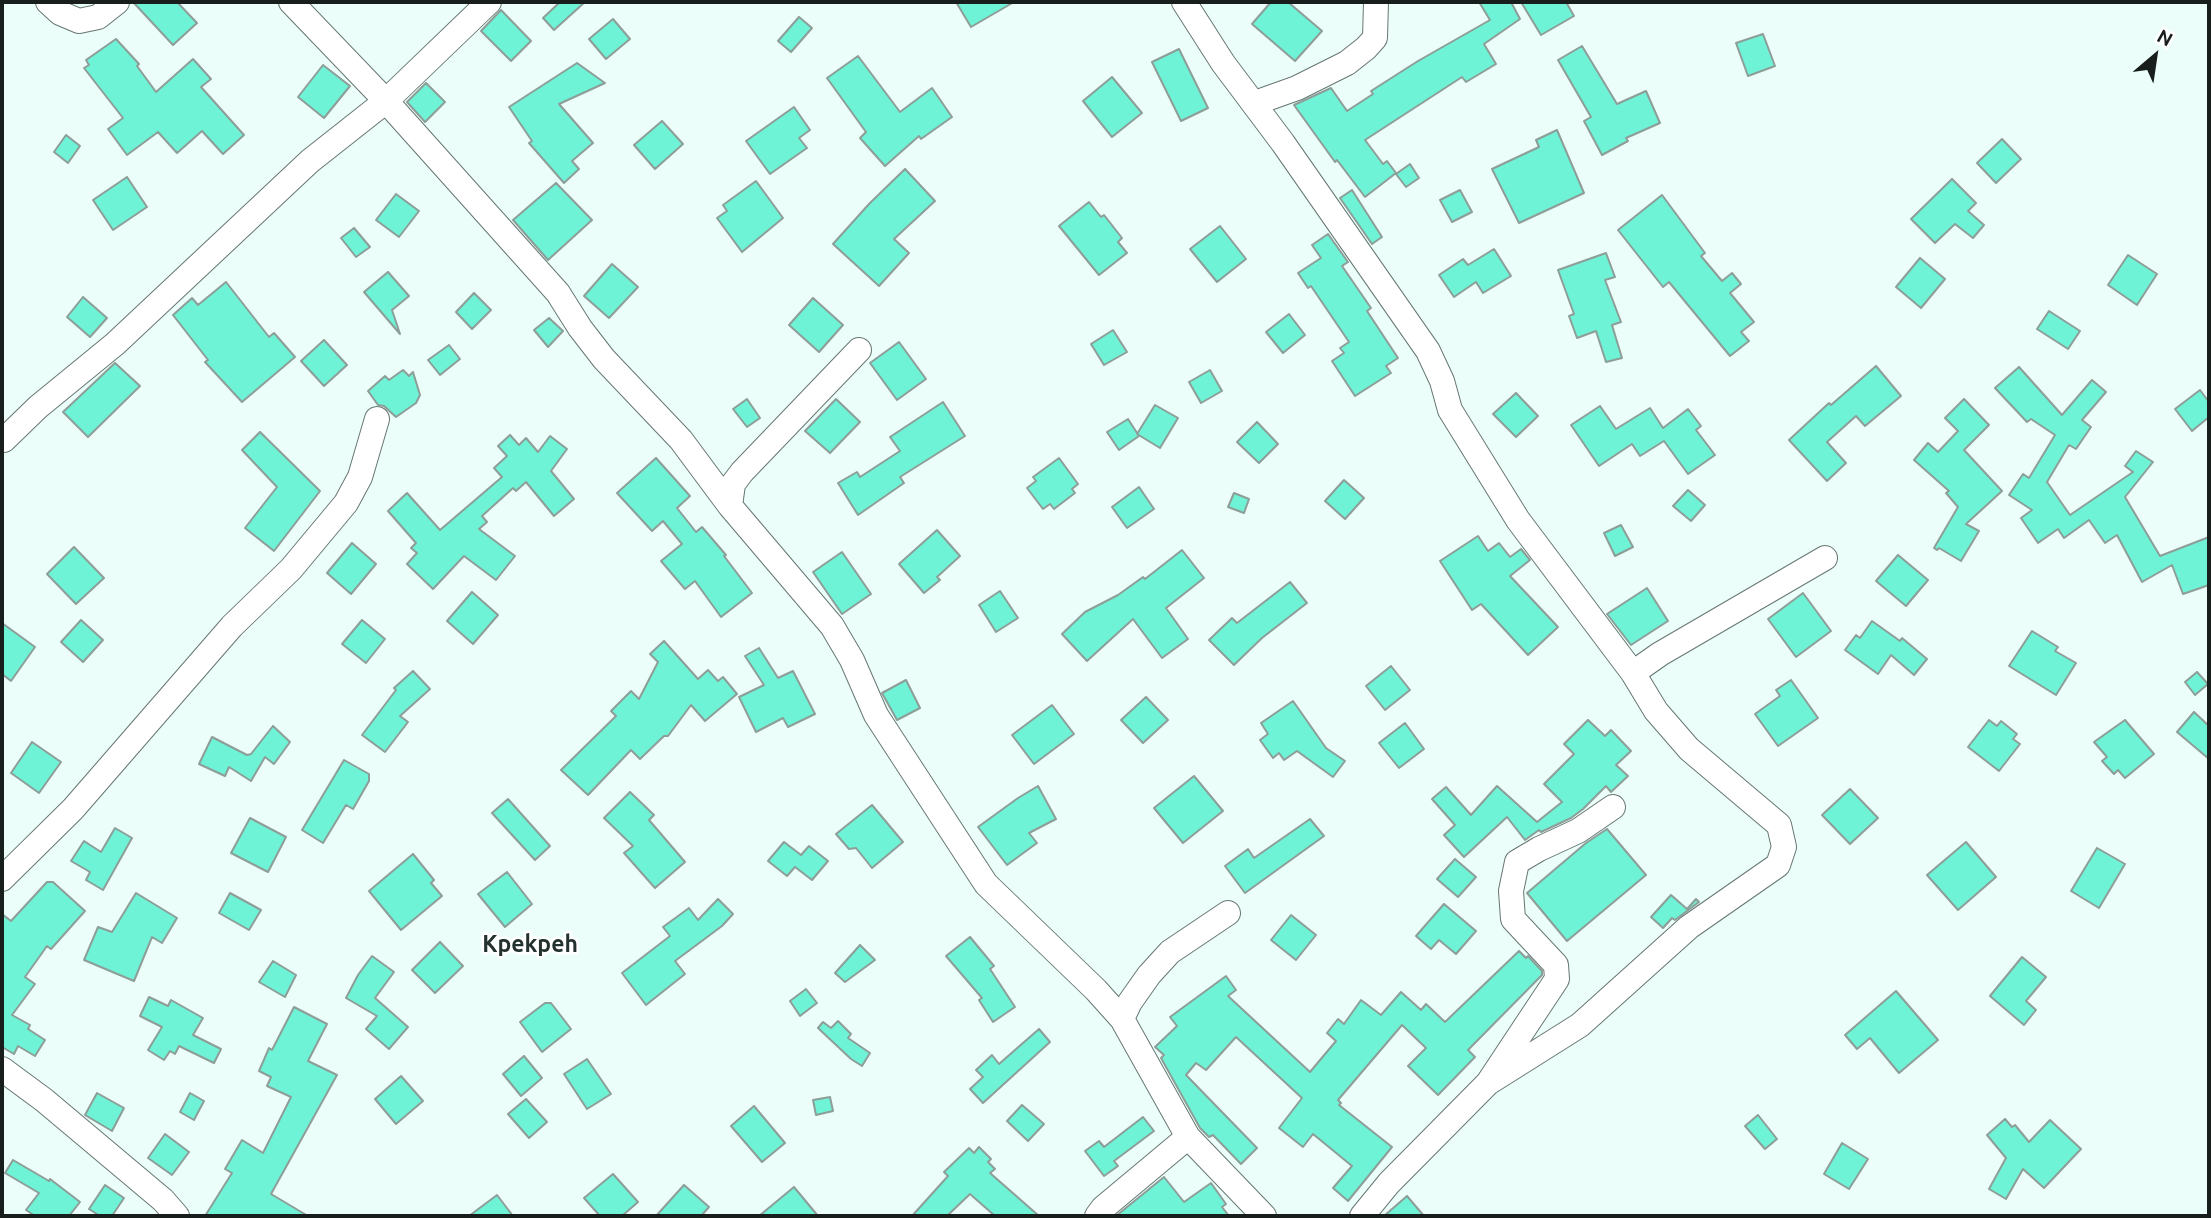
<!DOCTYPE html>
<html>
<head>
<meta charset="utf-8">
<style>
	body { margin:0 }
	#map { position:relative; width:2211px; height:1218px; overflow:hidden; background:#ecfef9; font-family:Ubuntu,sans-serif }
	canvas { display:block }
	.frame { position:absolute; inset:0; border:4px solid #181e1c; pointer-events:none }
	.north { position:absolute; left:2120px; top:21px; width:70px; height:70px; -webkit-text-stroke:5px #fff; paint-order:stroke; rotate:29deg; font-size:19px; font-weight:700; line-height:28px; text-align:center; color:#181e1c }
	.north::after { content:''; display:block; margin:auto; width:24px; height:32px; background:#181e1c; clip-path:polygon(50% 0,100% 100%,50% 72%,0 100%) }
</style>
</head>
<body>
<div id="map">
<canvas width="2211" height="1218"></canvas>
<div class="frame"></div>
<div class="north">N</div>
</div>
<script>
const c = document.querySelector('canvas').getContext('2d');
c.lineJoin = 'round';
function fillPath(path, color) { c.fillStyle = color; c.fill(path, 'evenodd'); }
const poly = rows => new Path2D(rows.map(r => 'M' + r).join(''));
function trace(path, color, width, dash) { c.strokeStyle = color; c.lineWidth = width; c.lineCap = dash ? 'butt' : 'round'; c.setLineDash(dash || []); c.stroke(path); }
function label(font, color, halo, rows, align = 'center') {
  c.font = font + ' Ubuntu,sans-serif'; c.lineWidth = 5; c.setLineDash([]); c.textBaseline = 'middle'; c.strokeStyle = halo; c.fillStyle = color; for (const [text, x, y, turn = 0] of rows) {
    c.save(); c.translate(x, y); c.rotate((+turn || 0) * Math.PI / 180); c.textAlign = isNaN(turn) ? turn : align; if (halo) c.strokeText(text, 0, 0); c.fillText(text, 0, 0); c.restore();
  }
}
const building = poly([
	[133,2,177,2,197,23,173,45,133,2],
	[560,2,585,2,554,30,543,18,560,2],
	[956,2,1014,2,971,27,956,2],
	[1271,2,1288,2,1322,31,1295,61,1252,24,1271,2],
	[1479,2,1511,2,1520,19,1484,44,1496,64,1466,82,1462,77,1365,140,1383,164,1387,161,1396,173,1365,197,1337,160,1335,162,1294,105,1331,88,1347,111,1373,94,1371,91,1418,61,1490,20,1479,2],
	[1521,2,1566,2,1574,16,1541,35,1521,2],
	[501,10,531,41,511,61,481,31,501,10],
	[799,17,812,28,791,52,778,41,799,17],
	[613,19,630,39,606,59,589,39,613,19],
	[1763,34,1775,66,1748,76,1736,43,1763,34],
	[116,39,139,64,137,66,156,92,193,59,211,79,201,87,244,135,223,154,202,131,177,153,158,132,127,155,108,129,123,118,84,68,89,65,86,60,116,39],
	[1582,46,1617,104,1646,91,1660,123,1626,138,1628,141,1602,155,1584,121,1591,117,1558,60,1582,46],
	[1179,49,1208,108,1181,121,1152,62,1179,49],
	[858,56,900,112,932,88,952,117,921,139,919,136,885,166,860,138,866,132,827,78,858,56],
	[577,63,605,83,559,104,593,143,572,161,579,169,564,183,529,143,532,141,509,107,577,63],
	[323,65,350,86,324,118,298,97,323,65],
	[1112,77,1142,113,1112,137,1083,101,1112,77],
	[426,83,445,102,425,122,407,102,426,83],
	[794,107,810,130,799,138,807,148,770,174,746,141,794,107],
	[662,121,683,144,655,169,634,145,662,121],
	[1557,130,1584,193,1519,223,1492,169,1539,147,1536,140,1557,130],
	[66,135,80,146,68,163,54,152,66,135],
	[2002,139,2021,159,1996,183,1977,163,2002,139],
	[1410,164,1419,178,1406,187,1396,174,1410,164],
	[905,169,935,201,894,239,909,253,879,286,833,244,869,204,905,169],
	[127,177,147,207,113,230,93,200,127,177],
	[1952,179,1976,203,1968,211,1984,225,1973,238,1955,224,1935,243,1911,219,1952,179],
	[756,181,783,218,742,252,717,218,727,211,723,205,756,181],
	[556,183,592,220,548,260,513,220,556,183],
	[1352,190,1382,237,1372,244,1340,198,1352,190],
	[1460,190,1472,212,1452,222,1440,200,1460,190],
	[396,194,419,211,399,237,376,220,396,194],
	[1662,195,1705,253,1701,256,1722,281,1732,273,1741,284,1730,293,1754,322,1741,332,1749,341,1730,356,1669,282,1663,287,1618,230,1662,195],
	[1089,202,1101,217,1104,215,1122,238,1118,242,1127,253,1099,275,1059,226,1089,202],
	[1220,226,1246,259,1217,282,1190,249,1220,226],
	[354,228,370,247,356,257,341,238,354,228],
	[1328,234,1348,262,1342,266,1371,308,1367,311,1398,358,1386,366,1391,373,1355,396,1332,361,1344,353,1340,348,1349,342,1311,286,1308,288,1298,273,1321,258,1312,245,1328,234],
	[1494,249,1511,276,1483,293,1476,282,1454,297,1439,275,1463,259,1468,265,1494,249],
	[1606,253,1615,277,1605,280,1621,322,1612,325,1622,358,1606,362,1596,331,1577,338,1569,316,1574,314,1558,270,1606,253],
	[2128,255,2157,274,2137,305,2108,285,2128,255],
	[1920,258,1945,279,1921,308,1896,287,1920,258],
	[612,264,638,287,609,318,584,296,612,264],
	[388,272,409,296,392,310,400,334,364,292,388,272],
	[226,282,269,337,274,333,295,357,242,402,205,362,208,360,173,315,192,298,198,305,226,282],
	[474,293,491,310,472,329,456,312,474,293],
	[83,297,107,318,90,337,67,317,83,297],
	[813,298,843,325,819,352,789,325,813,298],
	[2049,311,2080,331,2068,349,2037,329,2049,311],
	[1289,314,1305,335,1283,353,1266,332,1289,314],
	[549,318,563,331,548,347,534,330,549,318],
	[1113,330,1127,352,1104,365,1091,344,1113,330],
	[324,340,347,365,324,386,301,361,324,340],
	[899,342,926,379,897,400,870,363,899,342],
	[449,345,460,359,440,375,428,360,449,345],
	[115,363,140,386,88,437,63,412,115,363],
	[1876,366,1901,396,1865,426,1856,416,1827,442,1846,463,1827,481,1789,440,1829,403,1831,405,1876,366],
	[2019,367,2062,415,2092,380,2106,392,2082,420,2091,427,2076,449,2069,445,2047,482,2070,515,2133,472,2125,466,2136,451,2153,462,2125,497,2160,556,2209,537,2209,585,2183,594,2172,565,2142,582,2117,535,2105,543,2089,520,2064,538,2058,529,2038,543,2021,518,2032,510,2009,495,2023,474,2029,478,2055,435,2031,419,2027,422,1995,388,2019,367],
	[403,370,409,376,413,372,420,395,416,403,396,417,384,406,378,405,368,391,385,376,389,380,403,370],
	[1210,370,1222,391,1201,403,1189,382,1210,370],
	[2200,390,2209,402,2209,417,2192,431,2175,409,2200,390],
	[1516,393,1538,416,1516,437,1493,414,1516,393],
	[747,399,760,418,747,427,733,409,747,399],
	[836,399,860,422,830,453,805,431,836,399],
	[1964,399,1989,425,1964,450,2002,491,1966,524,1979,531,1961,561,1939,548,1937,550,1934,548,1958,507,1946,493,1949,491,1914,460,1928,443,1938,452,1958,431,1945,418,1964,399],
	[943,402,965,436,900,477,904,483,858,515,838,483,857,472,860,477,900,451,890,437,943,402],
	[1155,405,1178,418,1160,448,1137,434,1155,405],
	[1600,406,1616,429,1650,408,1663,428,1688,409,1701,426,1696,430,1715,455,1688,474,1664,441,1640,456,1632,444,1599,466,1571,425,1600,406],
	[1128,419,1139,436,1119,450,1107,432,1128,419],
	[1257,422,1278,444,1259,463,1237,442,1257,422],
	[260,432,320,491,274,551,245,528,277,487,242,450,260,432],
	[510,435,519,445,526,438,538,452,550,436,567,449,551,471,574,499,554,516,526,482,516,491,513,488,482,516,487,522,479,529,515,556,496,580,464,556,433,589,407,564,417,553,411,548,416,543,388,511,407,493,440,530,502,477,494,468,507,456,498,446,510,435],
	[656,458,690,496,677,508,696,532,702,527,726,555,724,556,752,593,721,617,695,581,685,589,661,561,682,544,663,521,652,531,617,493,656,458],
	[1059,458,1078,484,1072,489,1075,493,1054,509,1050,504,1043,509,1027,488,1036,481,1033,477,1059,458],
	[1344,480,1364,498,1345,519,1325,501,1344,480],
	[1139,487,1154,509,1127,528,1112,507,1139,487],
	[1688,490,1705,505,1691,521,1673,506,1688,490],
	[1234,493,1249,499,1244,513,1228,507,1234,493],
	[1621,525,1633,547,1615,556,1604,533,1621,525],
	[937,530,960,556,937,577,940,580,924,593,899,564,937,530],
	[1478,536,1488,551,1499,543,1510,557,1521,549,1530,560,1510,576,1558,627,1528,655,1481,604,1472,610,1440,561,1478,536],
	[352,543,376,564,351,594,327,573,352,543],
	[74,547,104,578,76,604,47,574,74,547],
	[1182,550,1204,578,1166,608,1188,639,1162,658,1133,619,1087,661,1062,634,1085,612,1118,595,1143,577,1145,579,1182,550],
	[842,552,871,594,842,614,813,572,842,552],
	[1898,555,1928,580,1906,606,1876,581,1898,555],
	[1290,582,1307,603,1262,638,1234,665,1209,640,1232,618,1237,623,1290,582],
	[1647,588,1668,621,1631,645,1607,614,1647,588],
	[1000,591,1018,618,996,632,979,605,1000,591],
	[472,592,498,615,473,644,447,621,472,592],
	[1803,593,1831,631,1796,657,1768,619,1803,593],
	[81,620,103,640,83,662,61,642,81,620],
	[362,620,385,639,366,663,342,644,362,620],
	[1872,621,1900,641,1902,638,1927,659,1914,675,1891,655,1878,674,1845,650,1856,635,1860,638,1872,621],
	[2,623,35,647,11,681,2,674,2,623],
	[2032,631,2058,647,2055,651,2076,663,2056,695,2009,666,2032,631],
	[664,641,698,679,708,670,718,681,723,677,737,694,705,721,691,705,668,736,664,736,640,759,631,750,588,795,561,770,616,716,611,711,631,691,639,699,658,662,650,654,664,641],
	[759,648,778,678,793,671,815,714,788,727,783,718,756,732,739,697,764,685,745,656,759,648],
	[1391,666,1410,690,1385,710,1366,686,1391,666],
	[413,671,430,689,400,716,408,722,385,752,362,735,396,690,394,688,413,671],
	[2197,672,2208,684,2195,695,2185,682,2197,672],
	[906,680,920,708,897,720,882,693,906,680],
	[1791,680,1818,718,1778,746,1755,714,1780,696,1776,690,1791,680],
	[1146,697,1168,720,1143,743,1121,720,1146,697],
	[1293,701,1326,748,1345,761,1333,777,1297,751,1284,760,1279,753,1273,758,1260,740,1268,734,1261,723,1293,701],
	[1052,705,1074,734,1034,764,1012,735,1052,705],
	[2194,712,2209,726,2209,759,2177,732,2194,712],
	[1588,720,1605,736,1611,730,1631,751,1616,765,1628,776,1611,792,1606,786,1583,809,1571,818,1541,832,1539,830,1525,840,1507,817,1464,857,1444,835,1455,825,1432,799,1446,787,1471,815,1497,786,1537,822,1562,802,1544,784,1574,754,1564,744,1588,720],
	[1989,720,1997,726,2001,721,2017,734,2013,739,2020,744,1999,771,1968,747,1989,720],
	[2125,720,2154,754,2125,778,2118,770,2114,774,2102,761,2107,757,2094,742,2125,720],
	[1405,723,1424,749,1399,768,1379,743,1405,723],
	[273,726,290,742,274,764,265,757,251,781,229,767,225,776,199,764,212,737,247,755,251,754,273,726],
	[32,742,61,762,39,793,11,773,32,742],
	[344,760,369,774,369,781,353,809,346,805,323,843,302,830,344,760],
	[1194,776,1223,811,1183,843,1154,808,1194,776],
	[1038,786,1056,819,1029,833,1037,843,1007,865,978,827,1018,798,1038,786],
	[1850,789,1878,818,1850,844,1822,815,1850,789],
	[630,792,654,815,649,820,685,862,655,888,624,853,633,846,604,818,630,792],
	[508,799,550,846,535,860,492,813,508,799],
	[872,805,903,842,872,868,856,848,849,849,836,834,872,805],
	[250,818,286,837,268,872,231,853,250,818],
	[1310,819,1324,836,1245,893,1225,866,1248,849,1254,858,1310,819],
	[115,828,132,838,103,890,86,880,90,872,71,861,84,841,101,852,115,828],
	[1607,829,1646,875,1567,941,1527,893,1586,843,1607,829],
	[784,842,801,855,809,846,828,861,812,880,795,867,787,876,768,861,784,842],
	[1966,842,1996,877,1958,910,1927,875,1966,842],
	[2097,848,2125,864,2099,908,2071,891,2097,848],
	[413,854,434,880,431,883,442,896,401,930,369,891,413,854],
	[1455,859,1476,877,1458,897,1437,879,1455,859],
	[507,872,532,904,505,927,478,894,507,872],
	[47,882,53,882,85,911,51,949,47,946,25,977,35,984,12,1015,30,1025,28,1029,45,1040,35,1056,18,1046,14,1054,2,1047,2,914,11,921,47,882],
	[136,893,177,918,162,943,152,937,134,981,84,960,98,927,112,932,136,893],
	[230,893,261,910,249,930,219,913,230,893],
	[1671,895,1687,909,1696,899,1699,902,1675,920,1672,918,1663,928,1651,917,1671,895],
	[718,899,733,914,722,926,675,961,685,974,646,1005,622,973,670,936,663,927,689,908,698,920,718,899],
	[1444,904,1476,931,1456,954,1439,940,1431,949,1416,936,1444,904],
	[1291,915,1316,935,1296,960,1271,940,1291,915],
	[970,937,994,966,990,969,1015,1007,993,1022,979,1000,982,998,946,956,970,937],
	[440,942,463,966,435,993,412,970,440,942],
	[860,945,875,960,845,982,835,973,860,945],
	[1519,951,1526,958,1528,956,1542,971,1542,975,1468,1050,1475,1057,1438,1095,1408,1066,1426,1048,1402,1025,1338,1100,1341,1103,1339,1105,1392,1147,1348,1201,1333,1188,1352,1166,1313,1134,1303,1147,1279,1128,1302,1098,1236,1037,1206,1070,1196,1063,1186,1075,1257,1148,1241,1164,1213,1135,1209,1137,1200,1128,1161,1058,1164,1055,1155,1047,1177,1026,1170,1017,1226,976,1236,990,1228,996,1310,1072,1336,1041,1327,1033,1338,1019,1344,1024,1361,1000,1381,1015,1401,992,1421,1010,1426,1004,1445,1022,1519,951],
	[372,956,394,972,375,998,408,1027,389,1049,366,1029,377,1016,346,998,358,975,372,956],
	[2022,957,2046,977,2026,1001,2036,1010,2024,1025,1990,996,2022,957],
	[273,961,296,975,285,997,259,982,273,961],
	[806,989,817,1003,800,1016,790,1001,806,989],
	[1896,991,1938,1040,1899,1073,1870,1038,1857,1049,1845,1035,1896,991],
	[149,997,168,1006,171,1000,203,1018,193,1035,221,1049,214,1063,179,1046,175,1054,170,1051,164,1060,148,1050,162,1027,140,1016,149,997],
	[545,1003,551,1003,571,1029,542,1052,520,1022,545,1003],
	[294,1007,327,1024,308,1061,337,1075,271,1194,308,1216,205,1216,232,1173,225,1169,242,1140,263,1153,291,1097,267,1086,271,1077,259,1071,269,1048,272,1050,294,1007],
	[838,1021,851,1034,848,1038,870,1053,862,1066,851,1059,818,1028,823,1022,831,1028,838,1021],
	[1039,1029,1050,1042,983,1103,970,1089,983,1077,976,1070,992,1055,999,1064,1039,1029],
	[524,1056,542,1078,521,1096,503,1074,524,1056],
	[587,1059,611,1094,587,1109,564,1074,587,1059],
	[401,1076,423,1101,396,1124,375,1099,401,1076],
	[97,1093,124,1108,112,1131,85,1115,97,1093],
	[190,1093,204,1101,194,1120,180,1112,190,1093],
	[830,1097,833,1111,816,1115,813,1100,830,1097],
	[526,1099,547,1122,529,1138,508,1114,526,1099],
	[1022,1105,1044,1124,1028,1141,1007,1121,1022,1105],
	[754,1106,785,1143,762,1162,731,1126,754,1106],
	[1758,1115,1777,1139,1765,1149,1745,1126,1758,1115],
	[1143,1117,1154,1131,1114,1161,1118,1166,1104,1176,1085,1151,1099,1141,1104,1147,1143,1117],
	[2005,1119,2012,1127,2015,1125,2029,1142,2050,1120,2081,1149,2044,1188,2023,1169,2006,1199,1989,1189,2006,1158,1987,1135,2005,1119],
	[165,1134,189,1152,172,1175,148,1158,165,1134],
	[1842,1143,1868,1159,1849,1189,1824,1174,1842,1143],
	[979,1147,991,1159,988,1162,995,1169,990,1173,1039,1216,995,1216,970,1194,947,1216,912,1216,948,1176,944,1172,969,1148,974,1153,979,1147],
	[13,1160,49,1181,50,1179,80,1202,69,1216,35,1216,26,1210,39,1193,5,1173,13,1160],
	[613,1174,638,1202,622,1216,600,1216,584,1198,613,1174],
	[1164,1177,1184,1202,1211,1183,1226,1204,1222,1207,1229,1216,1116,1216,1164,1177],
	[105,1185,124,1198,112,1216,100,1216,89,1209,105,1185],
	[684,1185,709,1207,701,1216,656,1216,684,1185],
	[794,1187,818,1216,759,1216,794,1187],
	[497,1195,513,1216,469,1216,497,1195],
	[1407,1196,1424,1216,1384,1216,1407,1196]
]);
const minor = poly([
	[48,2,60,13,79,21,98,17,117,2],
	[291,2,386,101,558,293,580,328,604,359,681,440,730,506,832,626,852,660,876,715,986,884,1096,990,1122,1019,1188,1137,1264,1216],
	[1184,2,1223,63,1283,143,1428,351,1442,381,1450,410,1518,520,1633,673],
	[1255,103,1297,88,1347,63,1366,48,1375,38,1376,2],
	[4,440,38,407,115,344,310,161,386,101,489,2],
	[730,506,733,484,742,472,859,350],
	[2,879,73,809,232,626,291,569,346,503,360,477,377,419],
	[1122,1019,1130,1002,1149,975,1170,952,1228,913],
	[2,1069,44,1100,163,1200,177,1216],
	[1488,1083,1580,1025,1689,927,1778,865,1784,847,1779,825,1689,749,1656,711,1633,673,1660,654,1825,558],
	[1097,1216,1103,1208,1188,1137],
	[1362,1216,1389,1183,1488,1083,1557,979,1556,965,1513,919,1511,891,1517,862,1539,849,1578,831,1613,807]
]);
const neighbourhoodNames = [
	["Kpekpeh",530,944]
];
fillPath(building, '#6ef3d6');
trace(building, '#8d9e99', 2);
trace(minor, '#677773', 26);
trace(minor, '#fff', 24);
label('bold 23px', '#24322f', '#fff', neighbourhoodNames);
</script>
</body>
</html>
